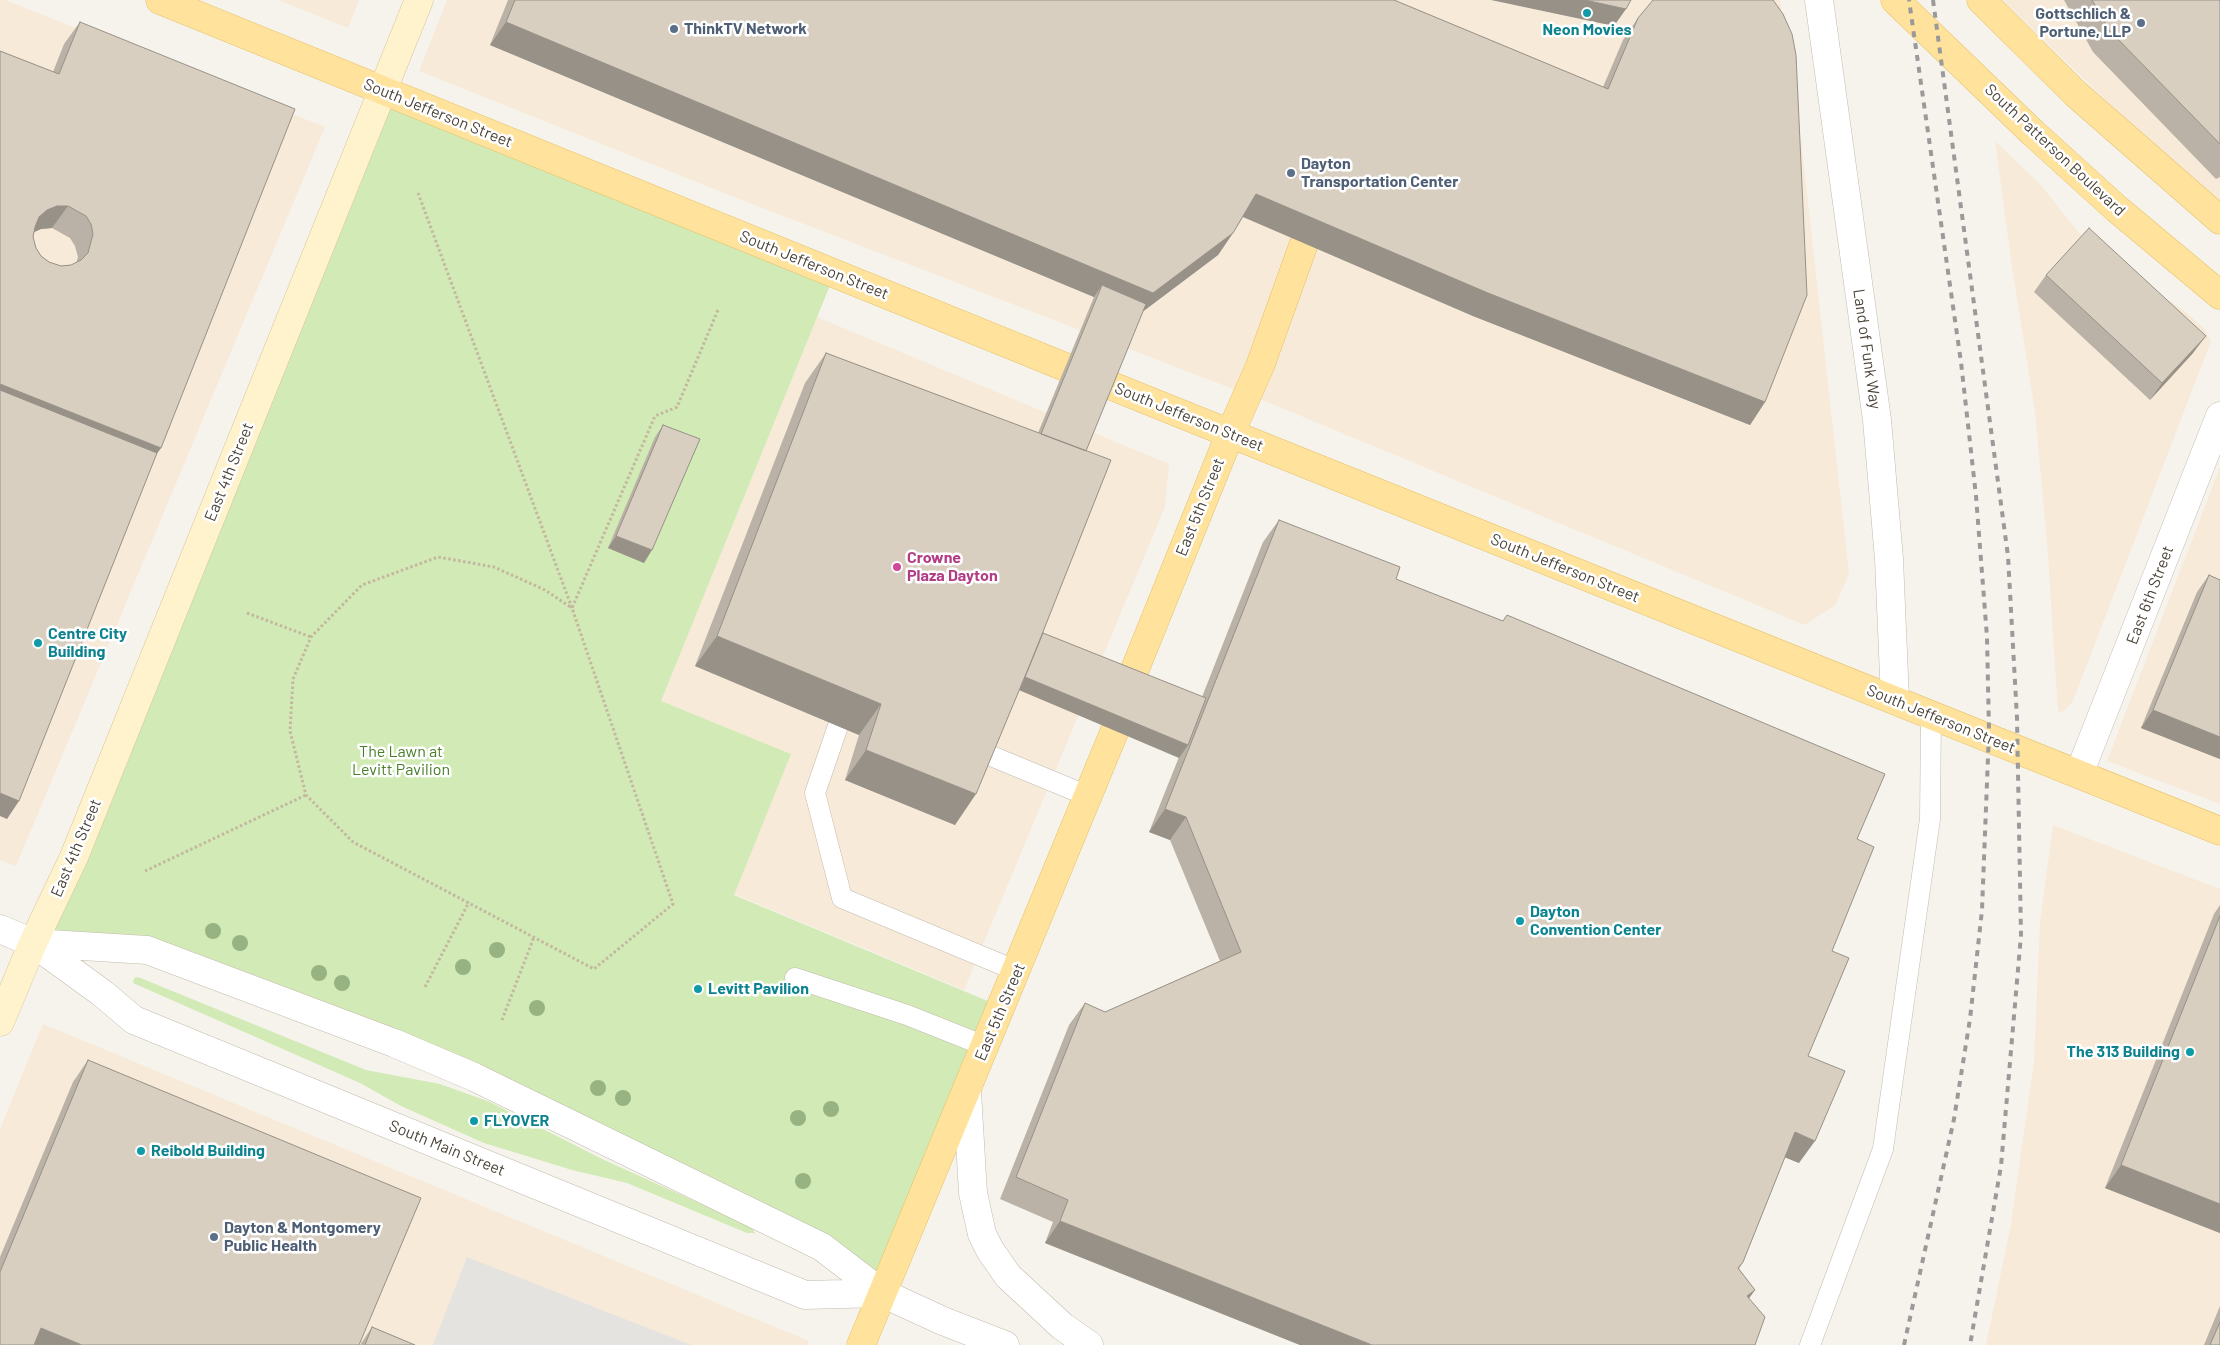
<!DOCTYPE html>
<html>
<head>
<meta charset="utf-8">
<style>
	body { margin:0 }
	canvas { display:block; background:#f6f3ec }
</style>
</head>
<body>
<canvas width="2220" height="1345"></canvas>
<script>
const c = document.querySelector('canvas').getContext('2d');
c.lineJoin = 'round';
function fillPath(path, color) { c.fillStyle = color; c.fill(path, 'evenodd'); }
const poly = rows => new Path2D(rows.map(r => 'M' + r).join(''));
function trace(path, color, width, dash) { c.strokeStyle = color; c.lineWidth = width; c.lineCap = dash ? 'butt' : 'round'; c.setLineDash(dash || []); c.stroke(path); }
function label(font, color, halo, rows, align = 'center') {
  c.font = font + ' Barlow,sans-serif'; c.lineWidth = 5; c.setLineDash([]); c.textBaseline = 'middle'; c.strokeStyle = halo; c.fillStyle = color; for (const [text, x, y, turn = 0] of rows) {
    c.save(); c.translate(x, y); c.rotate((+turn || 0) * Math.PI / 180); c.textAlign = isNaN(turn) ? turn : align; if (halo) c.strokeText(text, 0, 0); c.fillText(text, 0, 0); c.restore();
  }
}
const commercial = poly([
	[0,0,5,0,325,127,16,866,0,860],
	[278,0,359,0,348,28],
	[447,0,1780,0,1797,102,1849,574,1835,605,1805,625,1267,402,721,192,419,71],
	[2002,0,2220,0,2220,206,2190,181],
	[1995,141,2039,183,2096,254,2182,309,2203,327,2211,341,2073,701,2064,711,2058,712,2048,554,2035,412,2012,267],
	[817,317,1169,464,1165,507,964,990,734,894,791,754,661,701],
	[2220,467,2220,804,2107,761],
	[2053,825,2220,889,2220,1345,1986,1345,2011,1224,2034,1062,2040,922],
	[43,1024,809,1341,808,1345,0,1345,0,1129]
]);
const green = poly([
	[383,91,835,273,661,701,791,754,734,895,1002,1007,882,1293,474,1077,147,950,33,943],
	[138,977,366,1070,440,1084,490,1102,602,1159,752,1227,755,1233,747,1233,627,1183,572,1170,484,1143,401,1106,360,1083,133,983,134,978]
]);
const parking = poly([
	[467,1257,691,1345,433,1345]
]);
const path = poly([
	[418,193,572,608,545,590,494,567,438,557,362,585,311,637,293,679,290,731,306,795,353,842,594,969,673,904,572,608,655,416,677,407,718,310],
	[247,613,311,637],
	[145,871,306,795],
	[425,987,469,902],
	[502,1020,534,937]
]);
const service = poly([
	[838,726,815,793,842,898,1017,971],
	[984,753,1088,796],
	[795,978,907,1015,985,1046],
	[1810,1345,1883,1149,1930,819,1931,715]
]);
const minor = poly([
	[2079,774,2220,416]
]);
const tertiary = poly([
	[1819,0,1877,420,1889,559,1895,700],
	[0,929,33,943,102,993,134,1020,805,1295,882,1293],
	[33,943,147,950,394,1043,474,1077,822,1247,882,1293,943,1321,1005,1345],
	[967,1092,973,1193,982,1234,990,1250,1008,1276,1062,1326,1089,1345]
]);
const secondary = poly([
	[0,1022,33,943,74,857,419,0]
]);
const primary = poly([
	[160,0,1154,403,2220,831],
	[1895,0,2032,132,2117,209,2220,295],
	[1981,0,2076,94,2220,220],
	[1129,684,1230,434,1260,366,1303,246],
	[861,1345,1115,730]
]);
const rail = poly([
	[1933,0,2008,556,2017,718,2021,935,2001,1166,1970,1345],
	[1904,1345,1954,1119,1970,1019,1982,910,1989,731,1987,637,1976,496,1961,362,1909,0]
]);
const trees = [
	[213,931],
	[240,943],
	[497,950],
	[463,967],
	[319,973],
	[342,983],
	[537,1008],
	[598,1088],
	[623,1098],
	[831,1109],
	[798,1118],
	[803,1181]
];
const wall = poly([
	[508,0,1394,0,1603,87,1623,40,1638,18,1765,402,1750,425,1473,316,1243,217,1233,233,1218,255,1142,312,1086,451,1043,633,1202,697,1263,542,1279,520,1396,579,1503,621,1507,615,1857,839,1808,1056,1799,1163,1785,1157,1743,1262,1739,1269,1755,1290,1749,1298,1755,1345,1300,1345,1045,1243,1053,1222,1000,1199,1069,1025,1085,1003,1105,1012,1220,961,1170,840,1149,832,1179,757,1019,690,955,825,845,780,859,735,695,666,805,383,826,353,1038,433,1094,297,490,45],
	[2064,0,2220,0,2220,177,2216,179,2093,52],
	[80,22,161,448,157,453,7,819,0,51,53,72,64,44],
	[52,228,70,238,75,246,78,257,76,263,71,265,61,266,49,262,41,256,36,248,33,237,34,232,41,229],
	[2046,275,2193,353,2150,400,2034,292],
	[663,425,644,563,608,548,655,437],
	[2209,575,2220,580,2220,759,2141,728,2197,592],
	[2220,905,2220,1233,2105,1188,2214,914],
	[88,1060,0,1345,0,1257,73,1082],
	[2220,1306,2220,1345,2204,1345],
	[372,1327,415,1345,360,1345]
]);
const shadedWall = poly([
	[1491,0,1585,0,1626,9,1614,26],
	[506,22,1233,233,1218,255,1137,316,1102,285,1094,297,490,45],
	[1256,194,1765,402,1750,425,1473,316,1241,216],
	[57,206,68,206,52,228,41,229,32,233,39,217,47,210],
	[2206,336,2193,353,2150,400,2162,383],
	[0,384,161,448,145,470,0,413],
	[616,536,652,550,644,563,608,548],
	[717,636,881,704,859,735,695,666],
	[1020,675,1188,745,1179,758,1012,687],
	[2153,710,2220,737,2220,759,2141,728],
	[866,750,976,794,955,825,845,780],
	[0,793,19,801,7,819,0,816],
	[1165,809,1186,817,1170,840,1149,832],
	[1795,1132,1815,1141,1799,1163,1779,1155],
	[2121,1165,2220,1204,2220,1233,2105,1188],
	[1060,1221,1372,1345,1300,1345,1045,1243],
	[1755,1290,1739,1312,1747,1296],
	[41,1328,82,1345,29,1345]
]);
const building = poly([
	[515,0,1394,0,1608,89,1638,18,1653,0,1773,0,1783,14,1792,34,1796,55,1807,295,1765,402,1488,293,1256,194,1233,233,1153,293,506,22,515,0],
	[1585,0,1631,0,1626,9,1585,0],
	[2092,0,2220,0,2220,144,2109,30,2092,0],
	[80,22,295,109,161,448,0,384,0,51,59,74,80,22],
	[57,206,68,206,86,216,91,224,93,234,88,253,81,260,71,265,61,266,49,262,41,256,36,248,33,237,35,227,39,217,47,210,57,206],
	[2089,228,2206,336,2162,383,2046,275,2089,228],
	[1102,285,1146,304,1086,451,1041,434,1102,285],
	[826,353,1111,460,1033,657,976,794,866,750,881,704,717,636,826,353],
	[0,390,157,453,19,801,0,793,0,390],
	[663,425,700,439,652,550,616,536,663,425],
	[1279,520,1400,567,1396,579,1503,621,1507,615,1885,774,1857,839,1874,847,1832,951,1849,958,1808,1056,1845,1071,1815,1141,1795,1132,1743,1262,1738,1268,1755,1290,1747,1296,1765,1317,1755,1345,1372,1345,1060,1221,1068,1200,1016,1177,1085,1003,1105,1012,1241,952,1186,817,1165,809,1279,520],
	[2209,575,2220,580,2220,737,2153,710,2209,575],
	[1043,633,1206,698,1188,745,1025,677,1043,633],
	[2220,916,2220,1204,2121,1165,2220,916],
	[88,1060,421,1198,359,1345,82,1345,41,1328,34,1345,0,1345,0,1272,88,1060],
	[2220,1322,2220,1345,2210,1345,2220,1322],
	[372,1327,415,1345,365,1345,372,1327]
]);
const markers = [
	[1587,13,5,"#0f9aa8"],
	[2141,23,5,"#5c6f8a"],
	[674,29,5,"#5c6f8a"],
	[1291,173,5,"#5c6f8a"],
	[897,567,5,"#d1479c"],
	[38,643,5,"#0f9aa8"],
	[1520,921,5,"#0f9aa8"],
	[698,989,5,"#0f9aa8"],
	[2190,1052,5,"#0f9aa8"],
	[474,1121,5,"#0f9aa8"],
	[141,1151,5,"#0f9aa8"],
	[214,1237,5,"#5c6f8a"]
];
const serviceNames = [
	["Gottschlich &",2131,14,"right"],
	["Portune, LLP",2131,32,"right"],
	["ThinkTV Network",684,29],
	["Dayton",1301,164],
	["Transportation Center",1301,182],
	["Dayton & Montgomery",224,1228],
	["Public Health",224,1246]
];
const cultureNames = [
	["Neon Movies",1587,30,"center"],
	["Centre City",48,634],
	["Building",48,652],
	["Dayton",1530,912],
	["Convention Center",1530,930],
	["Levitt Pavilion",708,989],
	["The 313 Building",2180,1052,"right"],
	["FLYOVER",484,1121],
	["Reibold Building",151,1151]
];
const streetNames = [
	["South Jefferson Street",438,113,22],
	["South Patterson Boulevard",2055,150,43],
	["South Jefferson Street",814,265,22],
	["Land of Funk Way",1867,349,82],
	["South Jefferson Street",1189,417,22],
	["East 4th Street",229,472,-68],
	["East 5th Street",1200,507,-68],
	["South Jefferson Street",1565,568,22],
	["East 6th Street",2150,595,-69],
	["South Jefferson Street",1941,719,22],
	["East 4th Street",76,848,-67],
	["East 5th Street",1000,1012,-67],
	["South Main Street",447,1148,22]
];
const hotelNames = [
	["Crowne",907,558],
	["Plaza Dayton",907,576]
];
const parkNames = [
	["The Lawn at",401,752],
	["Levitt Pavilion",401,770]
];
fillPath(commercial, '#f7ead8');
fillPath(green, '#d2eab5');
fillPath(parking, '#e5e3e0');
trace(service, '#c2bbae', 21);
trace(minor, '#c2bbae', 29);
trace(tertiary, '#c2bbae', 29);
trace(secondary, '#d6c79b', 29);
trace(primary, '#e6c16a', 29);
trace(path, '#c4b79f', 3, [2.5, 2.5]);
trace(service, '#fff', 20);
trace(minor, '#fff', 28);
trace(tertiary, '#fff', 28);
trace(secondary, '#fff3cd', 28);
trace(primary, '#ffe39c', 28);
trace(rail, '#9a9a9a', 4, [6, 6]);
c.fillStyle = '#97b381';
for (const [x, y] of trees) { c.beginPath(); c.arc(x, y, 8, 0, 2 * Math.PI); c.fill(); }
fillPath(wall, '#bab2a6');
fillPath(shadedWall, '#979187');
fillPath(building, '#d8cfc1');
trace(building, '#979187', 1);
for (const [x, y, r, color] of markers) { const dot = new Path2D(); dot.arc(x, y, r, 0, 2 * Math.PI); c.fillStyle = color; c.fill(dot); trace(dot, '#fff', 2); }
label('bold 16px', '#4e5e75', '#fff', serviceNames, 'left');
label('bold 16px', '#0d838f', '#fff', cultureNames, 'left');
label('16px', '#4b4439', '#fff', streetNames);
label('bold 16px', '#b23c85', '#fff', hotelNames, 'left');
label('16px', '#4a7f2a', '#fff', parkNames);
</script>
</body>
</html>
